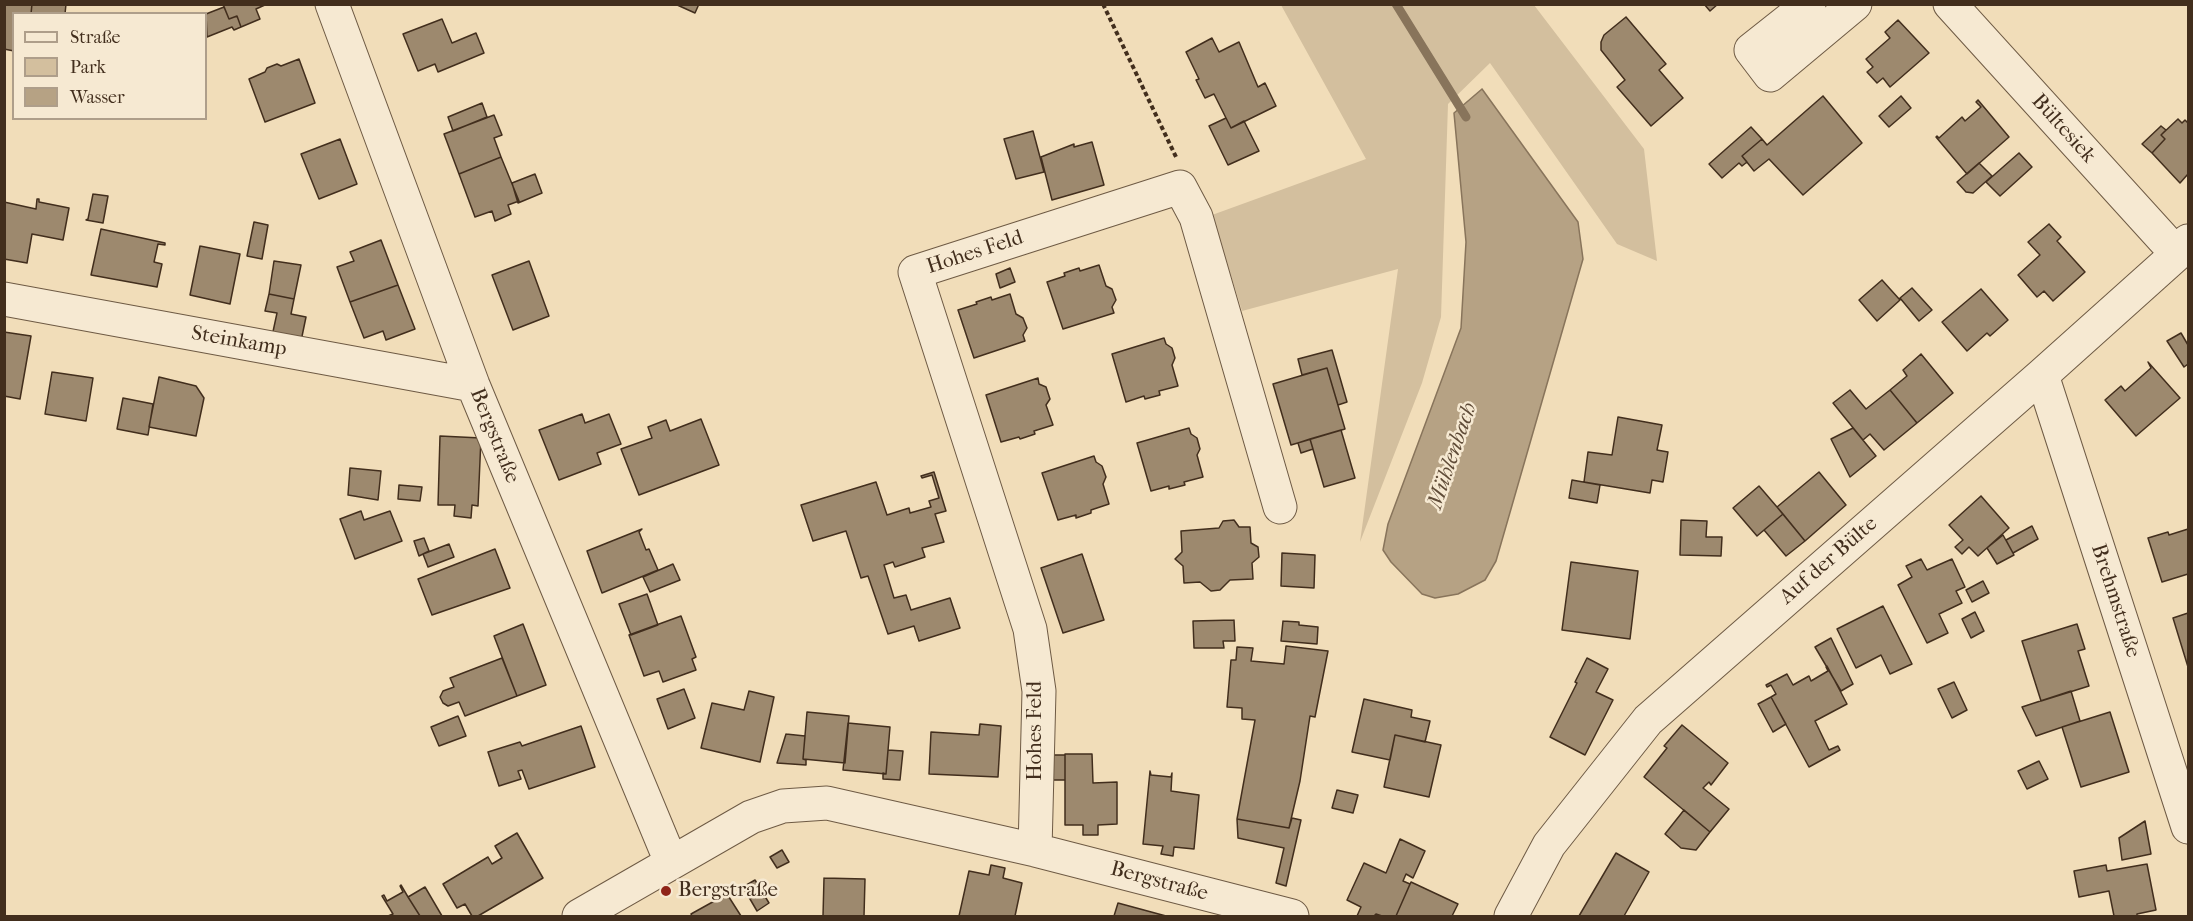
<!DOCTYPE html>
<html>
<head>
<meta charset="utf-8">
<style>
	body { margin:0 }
	#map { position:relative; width:2193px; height:921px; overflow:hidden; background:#f1ddb9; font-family:"IM FELL French Canon",serif }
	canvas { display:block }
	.frame { position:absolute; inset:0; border:6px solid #422e1d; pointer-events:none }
	.legend { position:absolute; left:12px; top:12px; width:195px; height:108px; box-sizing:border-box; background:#f6e9d2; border:2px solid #ae9e8a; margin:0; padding:8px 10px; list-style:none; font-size:18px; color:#422e1d }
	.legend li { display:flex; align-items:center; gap:12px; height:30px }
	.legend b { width:30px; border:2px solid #ae9e8a }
</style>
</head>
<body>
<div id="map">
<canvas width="2193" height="921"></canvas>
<div class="frame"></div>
<ul class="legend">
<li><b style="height:8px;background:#f6e9d2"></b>Straße</li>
<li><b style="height:16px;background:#d3bf9e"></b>Park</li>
<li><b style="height:16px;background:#b6a284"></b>Wasser</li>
</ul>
</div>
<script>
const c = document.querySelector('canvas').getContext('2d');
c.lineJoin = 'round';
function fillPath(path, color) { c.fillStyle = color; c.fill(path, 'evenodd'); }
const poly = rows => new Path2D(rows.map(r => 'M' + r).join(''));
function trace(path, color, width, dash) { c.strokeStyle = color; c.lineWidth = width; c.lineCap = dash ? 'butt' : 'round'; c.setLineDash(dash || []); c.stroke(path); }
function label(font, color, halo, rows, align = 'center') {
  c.font = font + ' "IM FELL French Canon",serif'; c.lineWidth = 5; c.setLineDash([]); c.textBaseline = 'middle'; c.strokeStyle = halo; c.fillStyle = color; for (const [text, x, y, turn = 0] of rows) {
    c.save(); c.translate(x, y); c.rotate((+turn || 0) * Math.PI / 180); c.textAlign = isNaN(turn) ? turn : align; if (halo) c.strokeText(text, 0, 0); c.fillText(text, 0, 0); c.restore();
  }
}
const green = poly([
	[1281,5,1534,5,1644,149,1657,261,1617,244,1490,63,1448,104,1441,317,1422,383,1360,542,1398,269,1242,311,1212,215,1366,159]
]);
const water = poly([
	[1482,89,1578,222,1583,259,1496,561,1485,580,1458,594,1435,598,1422,594,1391,562,1383,550,1388,524,1461,328,1466,242,1454,113,1482,89]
]);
const stream = poly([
	[1396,4,1466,117]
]);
const building = poly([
	[4,4,32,4,31,14,14,14,14,51,4,49,4,4],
	[32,4,66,4,65,14,31,14,32,4],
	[223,4,267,4,256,9,260,19,241,27,237,16,229,19,223,4],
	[675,4,699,4,695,13,675,4],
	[1704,4,1718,4,1710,11,1704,4],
	[224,7,229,19,237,16,241,27,234,30,232,27,207,37,206,14,224,7],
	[1626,17,1666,64,1659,70,1683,98,1651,126,1617,87,1625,80,1601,50,1601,42,1604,35,1626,17],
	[442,19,452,43,476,33,484,53,438,72,435,64,418,71,403,34,442,19],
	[1898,20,1929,53,1890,87,1883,78,1877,83,1867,72,1873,67,1866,59,1890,38,1885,32,1898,20],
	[1212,38,1219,52,1239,42,1258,87,1265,83,1276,106,1231,128,1214,94,1205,98,1196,80,1199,79,1186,52,1212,38],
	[299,59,315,103,265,122,249,79,265,72,267,68,277,64,281,66,299,59],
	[1823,96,1862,143,1803,195,1769,159,1754,171,1742,156,1762,139,1767,145,1823,96],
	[1901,96,1911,108,1889,127,1879,116,1901,96],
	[1978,100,2009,137,1967,174,1936,137,1937,136,1939,138,1962,117,1965,121,1981,107,1976,102,1978,100],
	[482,103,487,117,453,131,448,117,482,103],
	[494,115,502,135,494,138,501,157,459,174,444,134,494,115],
	[1226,118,1231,128,1244,121,1259,151,1228,165,1209,126,1226,118],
	[2178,119,2182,123,2185,120,2188,123,2188,174,2180,183,2152,153,2165,139,2161,135,2178,119],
	[2161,126,2166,130,2161,135,2165,139,2152,153,2142,144,2161,126],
	[1751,127,1762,139,1742,156,1747,162,1742,166,1739,163,1722,178,1709,164,1751,127],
	[1033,131,1044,172,1016,179,1004,139,1033,131],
	[340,139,357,184,319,199,301,154,340,139],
	[1092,142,1104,185,1052,200,1041,157,1074,144,1074,147,1092,142],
	[2019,153,2032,167,2000,196,1986,182,2019,153],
	[501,157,519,201,508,205,511,214,495,221,492,211,475,217,459,174,501,157],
	[1979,163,1992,176,1973,193,1966,192,1957,182,1979,163],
	[535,174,542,193,518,203,512,183,535,174],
	[93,194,108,196,103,223,86,220,88,219,93,194],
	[37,199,39,199,39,202,69,208,63,240,32,234,27,263,4,259,4,202,36,209,37,199],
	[254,222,268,225,262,259,247,256,254,222],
	[2049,224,2061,237,2057,241,2085,272,2053,301,2044,291,2037,297,2018,275,2040,255,2028,242,2049,224],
	[101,229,165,243,165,245,158,244,154,262,162,264,157,287,91,275,101,229],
	[381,240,398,285,350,302,337,267,354,261,350,252,381,240],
	[200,246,240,254,230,304,190,295,200,246],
	[274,261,301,265,294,299,269,294,274,261],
	[529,261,549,316,513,330,492,275,529,261],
	[1099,265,1106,286,1112,289,1116,300,1112,307,1114,313,1063,329,1047,282,1065,276,1064,273,1079,268,1080,271,1099,265],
	[1010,268,1015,282,1000,288,996,274,1010,268],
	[1882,280,1900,300,1877,321,1859,300,1882,280],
	[398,285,415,329,386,340,383,331,364,338,350,302,398,285],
	[1912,288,1932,310,1919,321,1900,298,1912,288],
	[1981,289,2008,320,1990,336,1987,333,1967,351,1942,322,1981,289],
	[269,294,294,299,291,314,306,317,300,346,271,341,277,313,265,311,269,294],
	[1010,294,1016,314,1023,318,1027,328,1023,335,1025,341,974,358,958,310,977,304,976,302,991,297,992,300,1010,294],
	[4,332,31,336,20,399,4,396,4,332],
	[2181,333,2188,345,2188,364,2184,367,2167,341,2181,333],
	[1164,338,1166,344,1172,348,1175,358,1172,365,1178,386,1159,391,1160,395,1145,399,1144,396,1126,402,1112,354,1164,338],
	[1332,350,1347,402,1338,405,1327,368,1302,375,1298,359,1332,350],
	[1921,354,1953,393,1917,423,1890,390,1907,376,1903,370,1921,354],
	[2148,362,2180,398,2136,436,2105,400,2121,386,2125,391,2151,368,2148,362],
	[1327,368,1345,429,1291,445,1273,384,1327,368],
	[52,372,93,378,86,421,45,414,52,372],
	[159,377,196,386,204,398,196,436,149,427,159,377],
	[1038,378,1039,384,1046,387,1050,399,1046,405,1053,425,1034,431,1035,434,1020,439,1019,437,1001,442,986,395,1038,378],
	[1850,390,1866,409,1890,390,1917,423,1884,450,1870,434,1863,440,1833,403,1850,390],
	[123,398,153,404,148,435,117,429,123,398],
	[582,414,585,423,609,414,621,444,597,453,601,464,559,480,539,430,582,414],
	[1618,417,1662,425,1657,450,1668,452,1663,482,1652,480,1650,493,1584,482,1588,452,1612,455,1618,417],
	[701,419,719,465,639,495,621,449,652,438,648,427,666,420,670,431,701,419],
	[1189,428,1191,434,1197,438,1200,449,1197,455,1203,477,1184,482,1185,485,1169,489,1169,486,1151,491,1137,443,1189,428],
	[1853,428,1876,456,1850,477,1831,439,1853,428],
	[1341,430,1355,478,1324,487,1310,439,1341,430],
	[440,436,481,438,478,506,472,505,471,518,454,516,455,505,438,505,440,436],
	[1310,439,1313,449,1301,453,1298,443,1310,439],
	[1094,456,1096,462,1102,466,1106,477,1103,484,1109,504,1091,510,1091,513,1076,518,1076,515,1058,520,1042,473,1094,456],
	[350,468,381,471,378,500,348,495,350,468],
	[934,472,946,511,935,514,944,542,922,548,925,557,895,567,893,562,884,565,894,598,906,595,911,610,950,598,960,628,919,641,914,626,888,634,868,576,861,578,846,531,813,541,801,505,876,482,887,515,909,508,910,513,931,507,929,501,939,498,932,475,922,478,921,476,934,472],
	[1819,472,1846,505,1805,541,1777,507,1819,472],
	[1572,480,1600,485,1597,503,1569,498,1572,480],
	[399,485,422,487,420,501,398,499,399,485],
	[1759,486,1783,514,1757,536,1733,508,1759,486],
	[1981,496,2009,528,1978,556,1969,547,1962,554,1955,547,1963,540,1949,525,1981,496],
	[361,511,364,520,390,511,402,541,355,559,340,519,361,511],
	[1783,514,1805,541,1786,556,1764,530,1783,514],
	[1234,520,1239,527,1250,527,1251,543,1258,547,1259,557,1252,563,1253,579,1230,580,1220,590,1211,591,1200,582,1184,583,1183,566,1175,559,1182,552,1181,531,1219,528,1223,521,1234,520],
	[1681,520,1707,521,1706,537,1722,537,1721,556,1680,555,1681,520],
	[2032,526,2038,539,2013,553,2006,540,2032,526],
	[642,529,639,532,646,550,649,549,658,570,602,593,587,551,642,529],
	[2188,529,2188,574,2162,582,2148,538,2168,532,2169,535,2188,529],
	[2003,535,2014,555,1997,564,1987,548,2003,535],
	[424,538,429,551,419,556,414,541,424,538],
	[449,544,454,557,428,567,423,554,449,544],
	[495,549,510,588,432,615,418,579,495,549],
	[1282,553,1315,555,1314,588,1281,586,1282,553],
	[1082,554,1104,620,1063,633,1041,568,1082,554],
	[1921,559,1927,570,1952,559,1965,587,1956,591,1962,603,1939,614,1948,633,1927,643,1898,585,1912,577,1906,566,1921,559],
	[1571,562,1638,571,1630,639,1562,630,1571,562],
	[673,564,680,580,650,592,643,577,673,564],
	[1983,581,1989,593,1972,602,1966,590,1983,581],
	[647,594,658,625,631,635,619,604,647,594],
	[1883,606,1912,664,1890,674,1881,655,1856,668,1837,629,1883,606],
	[1975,612,1984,631,1971,638,1962,619,1975,612],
	[2188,613,2188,667,2173,618,2188,613],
	[681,616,696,657,692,659,696,670,663,682,659,671,644,676,629,635,681,616],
	[1234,620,1235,641,1223,641,1224,648,1194,648,1193,621,1234,620],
	[1283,621,1299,622,1299,625,1318,627,1317,644,1281,641,1283,621],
	[523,624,546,685,517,696,494,636,523,624],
	[2077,624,2085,649,2078,651,2089,686,2041,701,2022,641,2077,624],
	[1831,638,1853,684,1841,691,1815,647,1831,638],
	[1286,646,1328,651,1315,717,1310,716,1300,781,1289,828,1237,819,1255,720,1242,719,1242,708,1227,707,1231,660,1236,660,1237,647,1253,648,1251,661,1284,664,1286,646],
	[502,658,517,696,465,716,459,702,448,706,443,703,440,697,443,691,454,687,450,678,502,658],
	[1587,658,1608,669,1596,692,1613,700,1585,755,1550,737,1577,683,1575,682,1587,658],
	[1827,666,1847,704,1815,721,1829,750,1838,746,1840,750,1809,767,1771,697,1776,694,1771,685,1767,687,1766,685,1787,674,1793,685,1809,676,1811,681,1828,671,1826,667,1827,666],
	[1954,682,1967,710,1952,718,1938,689,1954,682],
	[684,689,695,718,668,729,657,699,684,689],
	[749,691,774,697,760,762,701,748,712,703,744,710,749,691],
	[2071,691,2080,721,2036,736,2022,707,2071,691],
	[1771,697,1786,724,1773,732,1758,704,1771,697],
	[1364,699,1412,710,1411,717,1430,721,1425,742,1395,735,1390,760,1352,752,1364,699],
	[807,712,849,716,845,763,803,759,807,712],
	[2110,712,2129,772,2081,787,2062,727,2110,712],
	[458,716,466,736,439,746,431,727,458,716],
	[848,723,890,727,886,774,843,770,848,723],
	[980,724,1001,726,998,777,929,774,931,732,979,735,980,724],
	[1682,725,1728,763,1711,785,1709,782,1703,788,1729,809,1710,832,1644,777,1667,748,1664,746,1682,725],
	[581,726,595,767,529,789,522,770,518,771,521,779,499,786,488,752,520,742,522,746,581,726],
	[786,734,805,736,803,759,806,760,806,765,777,763,786,734],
	[1395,735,1441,745,1429,797,1384,787,1395,735],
	[888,750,903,751,900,780,883,779,883,773,886,774,888,750],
	[1065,754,1092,754,1093,783,1117,782,1117,824,1098,825,1098,835,1083,835,1083,825,1065,825,1065,754],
	[1053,755,1065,755,1065,780,1053,780,1053,755],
	[2039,761,2048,779,2027,789,2018,771,2039,761],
	[1150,771,1151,775,1171,777,1172,773,1171,791,1199,795,1194,849,1174,847,1173,856,1161,854,1163,846,1143,844,1150,771],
	[1337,790,1358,795,1353,813,1332,808,1337,790],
	[1684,810,1710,832,1696,850,1681,848,1665,834,1684,810],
	[1292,818,1301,820,1286,886,1276,883,1284,848,1238,838,1237,819,1289,828,1292,818],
	[2145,821,2151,854,2122,860,2119,838,2145,821],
	[517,833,543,878,478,916,472,916,465,904,457,908,443,884,488,857,492,864,502,858,495,846,517,833],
	[1400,839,1425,851,1413,878,1406,874,1403,881,1410,884,1396,916,1382,916,1376,914,1374,916,1357,916,1361,907,1347,900,1364,863,1386,873,1400,839],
	[782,850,789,862,777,868,770,857,782,850],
	[1616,853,1649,872,1624,916,1579,916,1616,853],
	[2147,864,2156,910,2137,914,2137,916,2114,916,2109,891,2079,897,2074,871,2106,865,2107,871,2147,864],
	[991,865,1005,868,1003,878,1022,883,1015,916,959,916,969,871,989,875,991,865],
	[824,878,865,879,864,916,823,916,824,878],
	[755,880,769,903,757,911,743,887,755,880],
	[1411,882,1458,904,1452,916,1396,916,1411,882],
	[401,885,408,897,420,916,388,916,393,914,382,896,384,895,387,901,403,892,400,886,401,885],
	[425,887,442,916,420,916,408,897,425,887],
	[727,894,741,916,692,916,691,914,727,894],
	[1118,903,1166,916,1114,916,1118,903]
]);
const path = poly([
	[1103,4,1176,157]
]);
const street = poly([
	[332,4,473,385,671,862],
	[1809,4,1751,50,1770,75,1855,4],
	[1950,4,2177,254],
	[4,299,473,385],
	[2042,375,2188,827],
	[1035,850,1039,691,1030,629,915,272,1180,187,1196,217,1280,507],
	[579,916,751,817,783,806,827,803,1035,850,1292,916],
	[1511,916,1549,845,1648,720,2042,375,2177,254,2188,241]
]);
const markers = [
	[666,891,6,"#8f2418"]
];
const streetNames = [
	["Bültesiek",2063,129,48],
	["Hohes Feld",975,253,-18],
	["Steinkamp",239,342,10],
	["Bergstraße",494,436,68],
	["Auf der Bülte",1829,561,-41],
	["Brehmstraße",2115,601,72],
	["Hohes Feld",1036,731,-90],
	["Bergstraße",1159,882,15]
];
const poiNames = [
	["Bergstraße",678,891]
];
const waterNames = [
	["Mühlenbach",1453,456,-71]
];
fillPath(green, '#d3bf9e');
fillPath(water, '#b6a284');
trace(water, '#88745b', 1.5);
trace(stream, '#88745b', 9);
fillPath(building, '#9d896e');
trace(building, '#422e1d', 1.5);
trace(street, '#6e5a44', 35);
trace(path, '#422e1d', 4, [4.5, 3]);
trace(street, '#f6e9d2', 33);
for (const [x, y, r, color] of markers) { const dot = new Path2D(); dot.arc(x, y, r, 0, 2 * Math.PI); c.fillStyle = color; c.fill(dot); trace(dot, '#f6e9d2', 2); }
label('21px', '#422e1d', '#f6e9d2', streetNames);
label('21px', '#422e1d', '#f6e9d2', poiNames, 'left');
label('italic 22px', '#5f4b37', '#f6e9d2', waterNames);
</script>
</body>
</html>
